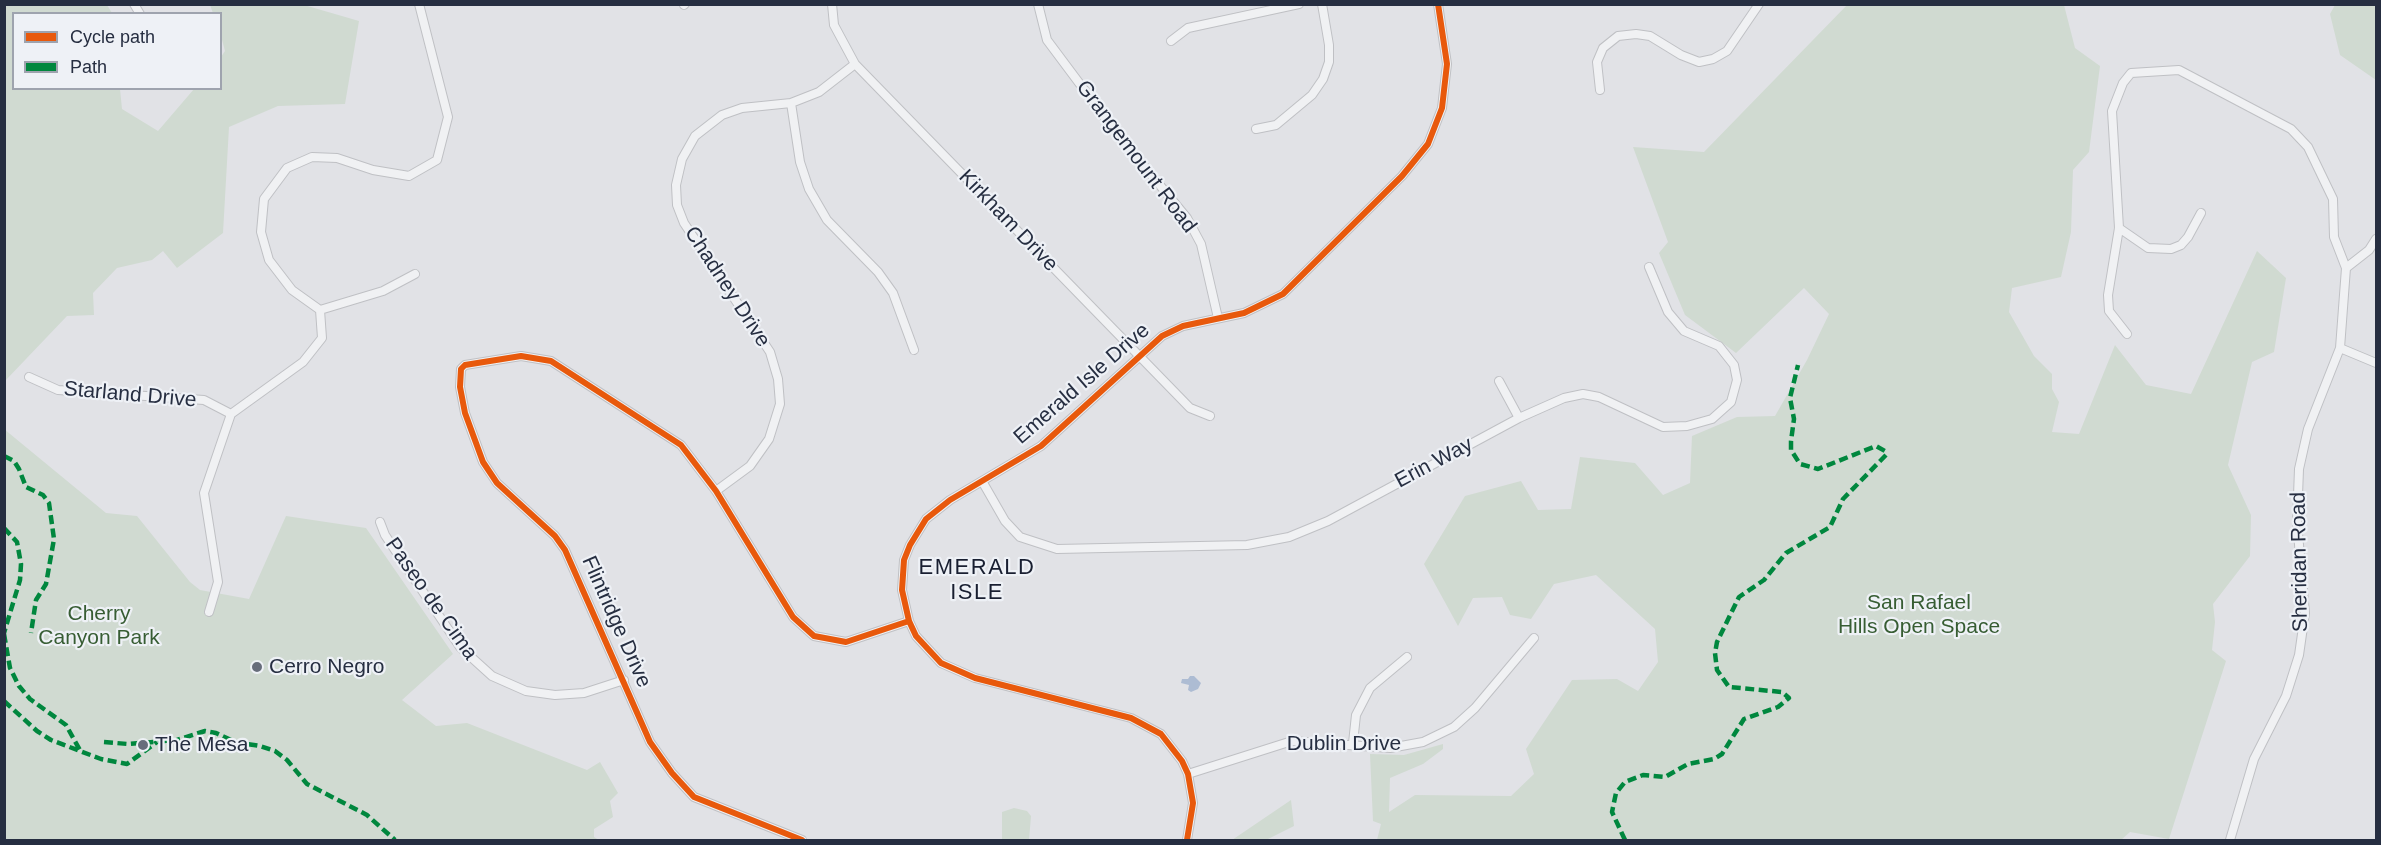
<!DOCTYPE html>
<html>
<head>
<meta charset="utf-8">
<style>
	body { margin:0 }
	#map { position:relative; width:2381px; height:845px; overflow:hidden; background:#e1e2e6; font-family:Arial,sans-serif }
	canvas { display:block }
	.frame { position:absolute; inset:0; border:6px solid #262e41; pointer-events:none }
	.legend { position:absolute; left:12px; top:12px; width:210px; height:78px; box-sizing:border-box; background:#eef1f6; border:2px solid #9ea3ae; margin:0; padding:8px 10px; list-style:none; font-size:18px; color:#262e41 }
	.legend li { display:flex; align-items:center; gap:12px; height:30px }
	.legend b { width:30px; border:2px solid #9ea3ae }
</style>
</head>
<body>
<div id="map">
<canvas width="2381" height="845"></canvas>
<div class="frame"></div>
<ul class="legend">
<li><b style="height:8px;background:#e8590c"></b>Cycle path</li>
<li><b style="height:8px;background:#00873e"></b>Path</li>
</ul>
</div>
<script>
const c = document.querySelector('canvas').getContext('2d');
c.lineJoin = 'round';
function fillPath(path, color) { c.fillStyle = color; c.fill(path, 'evenodd'); }
const poly = rows => new Path2D(rows.map(r => 'M' + r).join(''));
function trace(path, color, width, dash) { c.strokeStyle = color; c.lineWidth = width; c.lineCap = dash ? 'butt' : 'round'; c.setLineDash(dash || []); c.stroke(path); }
function label(font, color, halo, rows, align = 'center') {
  c.font = font + ' Arial,sans-serif'; c.lineWidth = 4.5; c.setLineDash([]); c.textBaseline = 'middle'; c.strokeStyle = halo; c.fillStyle = color; for (const [text, x, y, turn = 0] of rows) {
    c.save(); c.translate(x, y); c.rotate((+turn || 0) * Math.PI / 180); c.textAlign = isNaN(turn) ? turn : align; if (halo) c.strokeText(text, 0, 0); c.fillText(text, 0, 0); c.restore();
  }
}
const green = poly([
	[1848,4,2064,5,2075,48,2100,66,2089,152,2073,170,2071,232,2061,277,2012,288,2009,312,2034,356,2052,374,2052,389,2059,402,2052,432,2079,434,2115,345,2146,385,2191,394,2257,251,2286,278,2274,352,2252,362,2228,465,2251,515,2250,556,2213,604,2215,622,2212,650,2226,661,2169,839,2130,832,2121,840,1377,840,1381,824,1373,821,1370,754,1404,755,1443,744,1443,749,1423,764,1390,778,1389,812,1415,795,1511,796,1534,774,1526,749,1572,680,1617,679,1638,691,1658,662,1655,629,1596,575,1554,584,1531,619,1510,615,1502,597,1473,598,1458,626,1424,564,1465,496,1521,481,1538,510,1571,509,1580,457,1635,463,1663,495,1690,483,1692,436,1737,417,1775,416,1807,360,1829,314,1804,288,1736,353,1685,315,1659,253,1668,242,1633,147,1704,152],
	[4,5,107,5,112,13,14,14,14,88,120,89,122,109,158,131,194,89,220,88,221,57,225,51,221,36,220,14,213,13,210,5,304,5,359,21,345,104,278,106,229,127,223,233,177,268,163,251,152,260,117,268,93,293,94,315,67,316,5,381],
	[2335,5,2376,5,2376,80,2340,55,2330,14],
	[4,429,106,513,137,516,190,582,200,590,249,599,286,516,366,528,453,654,402,700,436,726,467,723,587,770,600,762,618,793,610,801,613,817,594,829,594,837,599,840,5,840],
	[1291,800,1294,826,1266,840,1232,840],
	[1014,808,1027,811,1031,816,1029,840,1002,840,1002,812]
]);
const water = poly([
	[1190,676,1194,676,1201,683,1198,689,1191,692,1188,690,1189,685,1181,683,1182,679,1188,679]
]);
const minor = poly([
	[134,4,140,14],
	[832,4,834,25,855,64,1190,408,1210,416],
	[1038,4,1047,40,1115,131,1187,218,1201,244,1218,318],
	[684,5,685,4],
	[1171,41,1188,28,1299,4],
	[1600,90,1597,62,1603,48,1618,36,1636,34,1650,36,1681,55,1699,62,1713,59,1727,51,1759,4],
	[791,103,800,162,809,189,827,220,878,272,893,293,914,350],
	[1256,129,1276,125,1312,95,1323,79,1329,62,1329,45,1322,4],
	[2119,228,2148,248,2171,249,2181,245,2188,237,2201,213],
	[2346,268,2369,250,2376,239],
	[320,310,292,290,269,260,261,232,264,199,287,168,312,157,337,158,373,170,409,176,437,160,448,117,419,4],
	[320,310,383,291,415,274],
	[2127,334,2109,311,2108,295,2119,228,2112,111,2123,83,2131,73,2179,70,2291,129,2308,147,2333,199,2334,237,2346,268,2340,348,2376,363],
	[29,377,58,390,204,400,231,414],
	[1499,381,1519,418],
	[982,481,1005,521,1020,537,1057,549,1247,545,1289,537,1328,521,1519,418,1564,398,1583,394,1599,397,1663,427,1687,426,1712,419,1731,402,1737,380,1734,365,1719,346,1684,331,1668,312,1649,267],
	[716,491,750,466,769,439,780,404,778,379,770,352,684,223,677,205,676,185,682,159,695,136,722,115,742,108,791,103,819,92,855,64],
	[380,522,385,535,460,647,492,676,526,691,555,695,584,693,624,680],
	[209,612,218,582,204,493,231,414,303,362,322,338,320,310],
	[1353,743,1356,715,1370,688,1407,657],
	[1188,774,1292,741,1390,748,1423,742,1454,727,1475,708,1534,638],
	[802,840,694,797,672,773,650,742,565,550,555,536,497,483,483,462,465,413,460,387,461,369,465,365,521,356,551,361,681,445,716,491,793,617,814,636,846,642,909,621],
	[1187,840,1193,803,1188,774,1182,761,1161,734,1131,718,975,678,941,663,916,636,909,621,902,590,904,560,910,545,926,519,950,500,1041,446,1162,336,1183,326,1244,313,1283,294,1402,176,1428,144,1442,108,1447,64,1438,4],
	[2230,840,2254,759,2286,696,2299,655,2305,613,2297,522,2299,469,2308,429,2340,348]
]);
const quiet = poly([
	[4,456,14,461,19,469,26,487,43,495,49,503,54,539,46,584,36,600,31,633],
	[4,528,17,542,21,564,20,580,4,633],
	[4,634,10,668,19,686,30,699,66,725,81,752],
	[4,701,37,731,51,740,101,759,127,764,157,742],
	[104,742,128,744,177,740,205,731,216,733,235,742,260,746,275,751,287,760,307,784,367,815,395,840],
	[1625,840,1612,812,1616,793,1625,782,1643,775,1665,777,1688,764,1714,759,1722,754,1744,719,1778,707,1789,698,1782,692,1729,687,1717,670,1715,653,1717,642,1739,597,1764,580,1786,553,1830,527,1843,499,1886,455,1885,451,1876,446,1818,469,1800,464,1791,450,1791,441,1794,419,1790,398,1798,365]
]);
const cycleway = poly([
	[802,840,694,797,672,773,650,742,565,550,555,536,497,483,483,462,465,413,460,387,461,369,465,365,521,356,551,361,681,445,716,491,793,617,814,636,846,642,909,621],
	[1187,840,1193,803,1188,774,1182,761,1161,734,1131,718,975,678,941,663,916,636,909,621,902,590,904,560,910,545,926,519,950,500,1041,446,1162,336,1183,326,1244,313,1283,294,1402,176,1428,144,1442,108,1447,64,1438,4]
]);
const markers = [
	[257,667,6,"#676d7b"],
	[143,745,6,"#676d7b"]
];
const streetNames = [
	["Grangemount Road",1136,157,53],
	["Kirkham Drive",1008,221,46],
	["Chadney Drive",727,287,57],
	["Emerald Isle Drive",1082,384,-41],
	["Starland Drive",130,395,5],
	["Erin Way",1434,463,-28],
	["Sheridan Road",2300,562,-91],
	["Paseo de Cima",431,599,55],
	["Flintridge Drive",616,622,66],
	["Dublin Drive",1344,744]
];
const parkNames = [
	["San Rafael",1919,603],
	["Hills Open Space",1919,627],
	["Cherry",99,614],
	["Canyon Park",99,638]
];
const poiNames = [
	["Cerro Negro",269,667],
	["The Mesa",155,745]
];
const neighbourhoodNames = [
	["EMERALD",977,568],
	["ISLE",977,593]
];
fillPath(green, '#d0dad1');
fillPath(water, '#adbcd3');
trace(minor, '#bfc0c4', 10);
trace(minor, '#f0f1f3', 8);
trace(quiet, '#00873e', 4.5, [9, 4.5]);
trace(cycleway, '#e8590c', 6);
for (const [x, y, r, color] of markers) { const dot = new Path2D(); dot.arc(x, y, r, 0, 2 * Math.PI); c.fillStyle = color; c.fill(dot); trace(dot, '#eef1f6', 2); }
label('21px', '#262e41', '#eef1f6', streetNames);
label('21px', '#375d33', '#eef1f6', parkNames);
label('21px', '#262e41', '#eef1f6', poiNames, 'left');
c.letterSpacing = '1.5px';
label('22px', '#191f31', '#eef1f6', neighbourhoodNames);
c.letterSpacing = '0px';
</script>
</body>
</html>
